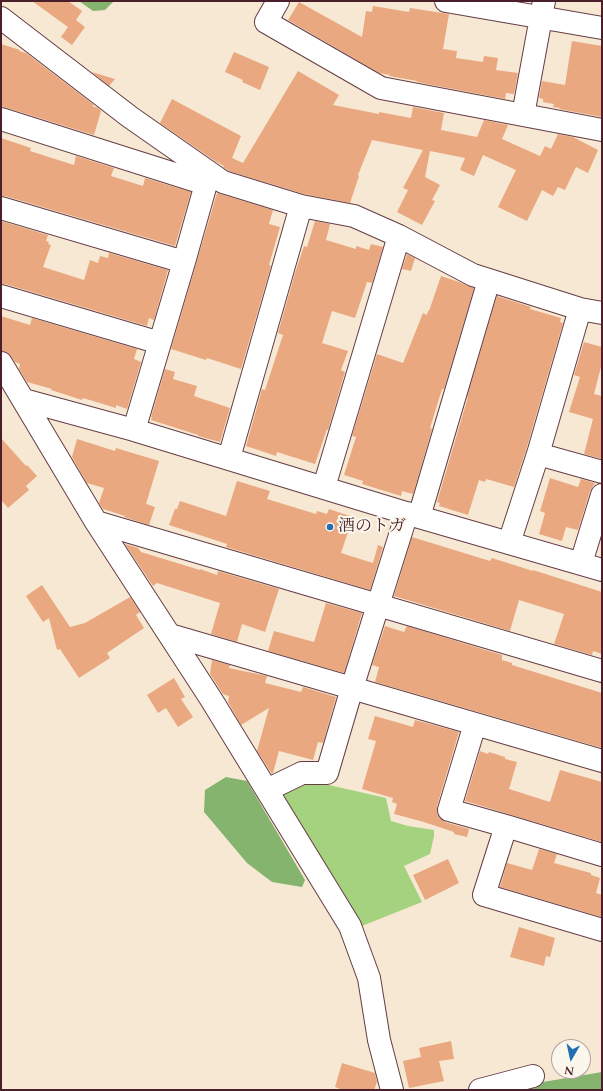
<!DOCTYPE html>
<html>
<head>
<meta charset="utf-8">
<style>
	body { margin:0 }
	#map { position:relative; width:603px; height:1091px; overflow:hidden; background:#f7e8d3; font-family:Cardo,serif }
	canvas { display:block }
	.frame { position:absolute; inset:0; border:2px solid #4a1f2b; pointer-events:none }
	.north { position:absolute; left:551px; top:1039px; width:40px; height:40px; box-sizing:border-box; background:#fbf7ec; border:1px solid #b4a19f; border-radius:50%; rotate:189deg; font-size:11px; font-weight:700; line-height:16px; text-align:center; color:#4a1f2b }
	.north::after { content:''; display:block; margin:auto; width:14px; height:18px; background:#1f6fb2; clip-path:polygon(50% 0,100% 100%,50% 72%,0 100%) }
</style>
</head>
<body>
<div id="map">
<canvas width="603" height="1091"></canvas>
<div class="frame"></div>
<div class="north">N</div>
</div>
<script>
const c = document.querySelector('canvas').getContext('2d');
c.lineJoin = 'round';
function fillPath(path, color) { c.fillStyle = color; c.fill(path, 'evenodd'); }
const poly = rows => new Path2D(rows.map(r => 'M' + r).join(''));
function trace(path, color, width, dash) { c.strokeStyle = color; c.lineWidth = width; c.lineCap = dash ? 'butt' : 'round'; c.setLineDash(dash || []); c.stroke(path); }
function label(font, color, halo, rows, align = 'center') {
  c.font = font + ' Cardo,"Noto Serif JP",serif'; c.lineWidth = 4; c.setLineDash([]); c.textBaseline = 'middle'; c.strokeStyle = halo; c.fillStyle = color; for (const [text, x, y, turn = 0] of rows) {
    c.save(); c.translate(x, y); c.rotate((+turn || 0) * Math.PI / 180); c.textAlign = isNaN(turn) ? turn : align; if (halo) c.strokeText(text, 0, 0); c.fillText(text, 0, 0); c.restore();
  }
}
const green = poly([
	[307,780,386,798,391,821,408,826,434,830,434,836,430,854,404,866,422,902,362,926,278,794]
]);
const forest = poly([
	[79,1,114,1,105,10,93,11],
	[226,777,247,781,305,880,302,887,272,882,247,863,204,812,205,790],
	[602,1072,602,1090,521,1090,531,1084]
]);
const building = poly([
	[32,1,68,1,82,11,76,20,85,27,72,45,61,37,68,27],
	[299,2,362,37,366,11,372,12,373,6,409,12,410,8,449,14,443,49,457,51,456,58,483,62,484,56,498,58,496,70,518,73,514,94,506,93,505,99,417,82,417,81,389,76,390,75,379,73,288,20],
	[572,41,602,46,602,117,559,109,560,108,553,107,554,104,543,102,543,99,539,98,542,81,565,85],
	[1,44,20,50,19,51,26,53,94,105,92,106,98,108,101,111,94,135,1,106],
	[234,52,269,67,260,90,242,82,243,80,225,72],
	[298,71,339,95,333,105,379,114,379,112,411,118,413,107,444,113,441,130,477,137,484,120,508,125,502,139,540,156,545,146,551,149,558,134,573,137,598,150,588,173,576,167,565,190,558,187,553,196,542,190,527,221,498,207,516,170,483,155,474,176,460,170,465,158,430,151,425,177,440,185,432,200,435,201,422,225,397,212,408,190,403,188,423,150,372,140,358,175,359,176,350,203,304,194,229,171,223,167,224,166,215,161,160,123,172,99,241,136,232,158,243,163],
	[92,72,115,79,109,86],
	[1,138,31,148,30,151,74,165,76,156,114,168,111,176,143,186,145,178,191,192,175,246,5,196,1,196],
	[217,193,273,210,269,224,280,227,269,265,271,266,241,369,207,358,206,360,171,349],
	[1,221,48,235,46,241,49,242,48,244,51,245,43,267,84,280,90,260,98,263,100,256,108,258,109,253,168,270,154,320,149,318,147,326,5,284,1,284],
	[315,221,330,224,326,240,356,249,356,246,369,250,371,244,383,247,372,283,367,282,355,318,332,311,322,343,348,351,341,370,345,372,328,430,327,429,315,464,277,452,276,456,246,446,262,389,265,390,283,335,278,333,295,273,304,246,307,247],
	[407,254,415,258,411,271,402,269],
	[441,276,459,282,474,288,444,389,442,389,430,428,432,429,413,494,402,491,401,496,362,484,363,481,344,475,356,437,352,436,377,354,403,363,423,313,427,315,428,311,429,311],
	[497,296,531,307,530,309,561,318,560,322,563,323,526,450,514,487,486,479,485,482,479,480,468,515,439,506,440,503,437,502,468,397,467,397],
	[1,316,30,325,32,318,137,349,134,359,141,362,127,409,116,405,116,408,83,398,82,400,51,390,52,389,27,382,19,369,20,364,15,362,11,356,7,352,2,351,1,349],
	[584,342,602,347,602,363,594,394,602,396,602,459,584,454,593,419,569,412,580,377,574,375],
	[165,369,175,372,173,379,197,386,194,396,230,408,232,401,220,442,198,436,198,435,151,420,152,417,151,417],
	[1,438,26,466,27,465,37,476,26,486,29,490,8,508,1,500],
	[77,439,115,451,116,448,159,461,146,504,155,507,149,525,124,517,125,516,103,509,99,503,104,488,87,483,72,457],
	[550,478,578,487,581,479,595,483,590,491,578,530,566,527,562,541,539,534,545,513,540,511],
	[237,481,270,491,267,499,316,514,317,511,327,514,329,509,353,517,341,553,373,563,378,545,383,547,370,590,226,547,227,544,169,525,175,509,177,509,180,501,226,516],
	[412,537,490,561,492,558,533,571,533,570,602,592,602,654,593,651,592,655,554,644,564,614,519,600,510,631,394,596],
	[125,544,138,548,141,552,200,570,200,569,217,575,218,571,279,589,265,632,242,624,237,642,211,634,220,603,157,583,153,586],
	[42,585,70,627,85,623,130,597,140,612,136,615,144,628,107,653,110,658,79,678,60,649,57,650,49,618,43,622,26,596],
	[326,603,362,613,344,673,268,651,274,631,314,642],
	[385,626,404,632,407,626,502,655,502,660,512,663,512,665,602,693,602,748,375,682,379,667,372,665],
	[212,660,230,665,229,668,267,676,265,683,301,692,303,687,336,697,323,743,318,742,313,760,279,751,273,773,272,774,257,751,269,708,241,725,228,702,229,696,223,694,210,674],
	[174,678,185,697,181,699,193,717,178,727,166,708,158,713,147,695],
	[375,716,413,727,415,720,459,732,437,806,437,813,440,818,445,822,469,829,467,837,454,834,454,832,424,822,394,814,397,804,392,802,393,798,362,789,376,741,368,739],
	[480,751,488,754,489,752,505,757,505,759,517,762,509,789,550,802,560,770,602,782,602,842,465,801],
	[539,849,557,854,554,863,591,873,591,875,600,878,596,893,602,895,601,917,500,887,507,863,532,870],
	[448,859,459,883,425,900,413,875],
	[519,927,555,938,550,957,546,956,544,966,510,957],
	[451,1041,454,1059,439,1061,444,1081,409,1088,403,1061,421,1057,419,1048],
	[342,1063,375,1073,377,1082,374,1090,343,1090,335,1087]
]);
const minor = poly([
	[278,1,266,22,381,88,602,130],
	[446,1,602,28],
	[1,18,130,117,223,182,301,206,354,216,399,236,473,275,580,309,602,313],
	[523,115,544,1],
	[1,119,206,184,184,262,134,430],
	[1,208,184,262],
	[1,296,160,343],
	[1,363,96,522,211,699,350,926,369,978,379,1040,392,1090],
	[24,400,134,430,419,517,602,570],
	[538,454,602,472],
	[229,458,301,206],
	[324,487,399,236],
	[419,517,489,280],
	[96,522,602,671],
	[509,543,538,454,580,309],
	[581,563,602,495],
	[170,635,602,761],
	[475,724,449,810,506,826,484,895,602,930],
	[267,790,302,773,327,773,352,688,407,513],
	[506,826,602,855],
	[480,1090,533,1076]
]);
const markers = [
	[330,527,4,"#1f6fb2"]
];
const poiNames = [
	["酒のトガ",338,527]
];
fillPath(green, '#a5d27f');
fillPath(forest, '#84b46e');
fillPath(building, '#eaa880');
trace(minor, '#643d44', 24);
trace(minor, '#fff', 22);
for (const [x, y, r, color] of markers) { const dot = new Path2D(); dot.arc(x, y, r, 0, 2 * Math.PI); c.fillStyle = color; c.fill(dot); trace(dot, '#fbf7ec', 1.5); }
label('17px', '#4a1f2b', '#fbf7ec', poiNames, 'left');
</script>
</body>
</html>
